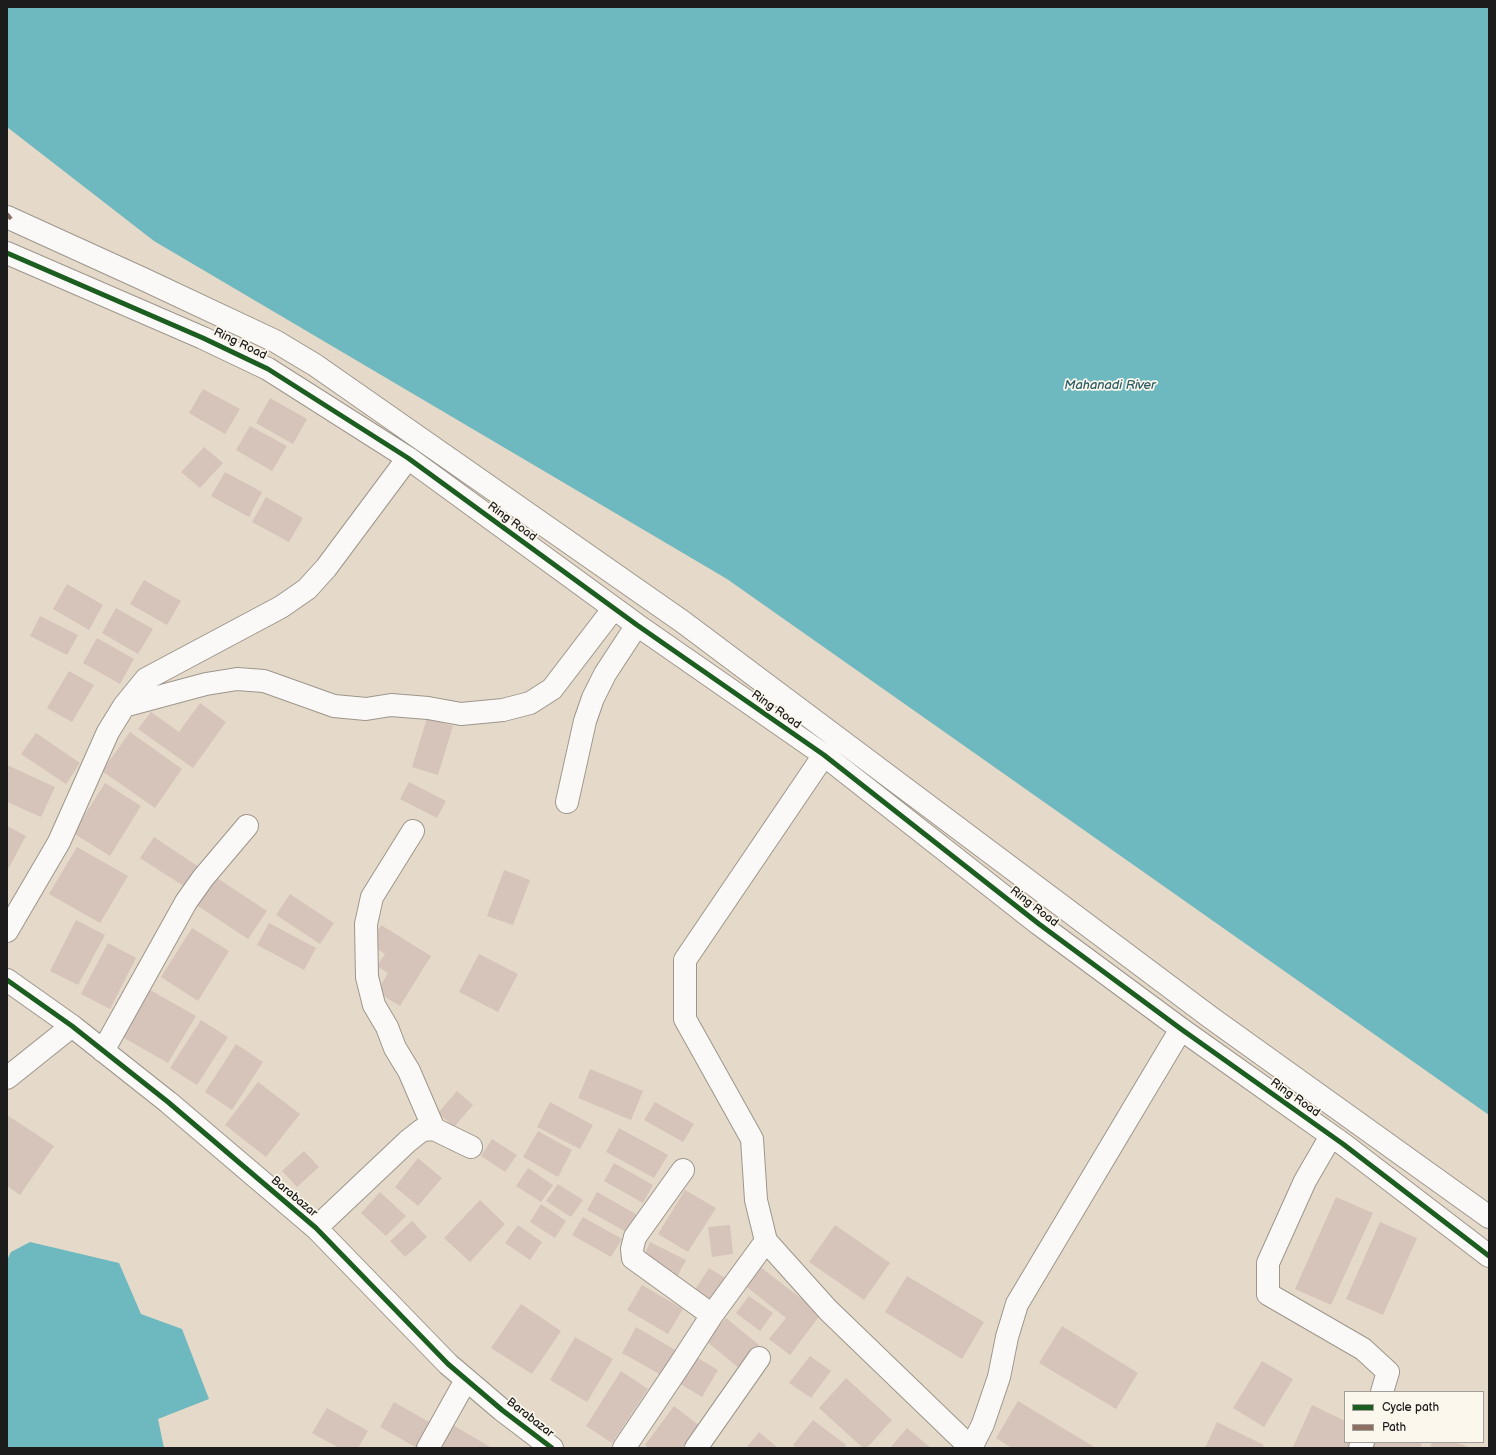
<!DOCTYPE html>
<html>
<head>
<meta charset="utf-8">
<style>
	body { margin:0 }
	#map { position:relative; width:1496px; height:1455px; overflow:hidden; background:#e5dac9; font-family:"Balsamiq Sans",sans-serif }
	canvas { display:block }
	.frame { position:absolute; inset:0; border:8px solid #1c1c1c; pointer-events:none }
	.legend { position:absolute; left:1344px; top:1391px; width:140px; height:52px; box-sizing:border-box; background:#fbf7ec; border:1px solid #a29f99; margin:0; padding:5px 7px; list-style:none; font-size:12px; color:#1c1c1c }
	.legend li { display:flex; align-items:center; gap:8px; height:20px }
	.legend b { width:20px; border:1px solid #a29f99 }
</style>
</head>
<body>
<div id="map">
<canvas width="1496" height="1455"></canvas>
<div class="frame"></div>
<ul class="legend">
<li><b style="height:5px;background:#1b5e20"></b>Cycle path</li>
<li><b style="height:5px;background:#8d6e63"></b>Path</li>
</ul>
</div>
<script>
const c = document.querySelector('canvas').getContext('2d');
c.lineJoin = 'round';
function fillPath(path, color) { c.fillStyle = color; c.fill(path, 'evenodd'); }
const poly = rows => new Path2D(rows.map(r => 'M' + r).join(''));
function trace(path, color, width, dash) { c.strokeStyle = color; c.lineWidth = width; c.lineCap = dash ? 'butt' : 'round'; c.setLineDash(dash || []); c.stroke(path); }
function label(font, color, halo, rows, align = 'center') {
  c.font = font + ' "Balsamiq Sans",sans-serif'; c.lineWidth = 3.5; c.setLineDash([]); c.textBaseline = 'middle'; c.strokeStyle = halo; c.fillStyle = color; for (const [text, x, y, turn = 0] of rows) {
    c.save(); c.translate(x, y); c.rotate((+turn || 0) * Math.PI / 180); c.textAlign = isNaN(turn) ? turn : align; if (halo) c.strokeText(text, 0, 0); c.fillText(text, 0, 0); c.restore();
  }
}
const water = poly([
	[7,7,1489,7,1489,1115,727,579,154,241,7,127],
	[30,1242,119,1263,141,1314,182,1329,209,1399,158,1419,164,1448,7,1448,7,1260,11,1252]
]);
const building = poly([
	[203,389,240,409,225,434,189,413],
	[270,398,307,419,293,444,256,423],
	[250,426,287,446,272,471,236,450],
	[204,447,223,463,200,488,181,472],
	[225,472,262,492,249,517,211,496],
	[266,497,303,518,289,542,252,522],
	[144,580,181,601,167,625,130,604],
	[67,584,103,605,89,630,53,609],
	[116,608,153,629,138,654,102,633],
	[40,616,78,635,67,655,30,636],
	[97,638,134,659,120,684,83,663],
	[69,671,94,685,72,722,47,708],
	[200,703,226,722,193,768,138,729,151,712,179,732],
	[427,718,453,726,438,775,412,767],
	[130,732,182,769,155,808,102,771],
	[36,733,80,763,66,784,21,754],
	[7,765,55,787,41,817,7,802],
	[409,782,446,801,437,818,400,799],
	[105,783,141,806,110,856,73,833],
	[7,826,26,836,7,871],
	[154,837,199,867,185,887,140,858],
	[77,847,128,876,100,923,49,894],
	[504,870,530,880,513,925,487,916],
	[214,876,267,911,248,939,195,904],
	[290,894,334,923,320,944,276,915],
	[76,920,105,935,78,985,50,971],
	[269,923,316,948,304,970,257,945],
	[381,925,431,956,400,1006,377,992,388,973,377,966,385,954,370,944],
	[192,928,229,951,198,1001,161,977],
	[108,943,136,958,110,1009,81,994],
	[479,954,518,974,498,1012,459,992],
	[145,987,196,1016,168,1063,117,1034],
	[201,1020,228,1037,197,1085,170,1068],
	[236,1044,263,1062,232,1110,205,1092],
	[590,1069,643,1091,631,1120,578,1098],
	[258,1082,300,1114,266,1157,225,1125],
	[457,1091,473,1105,454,1127,438,1113],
	[550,1102,593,1125,580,1149,537,1127],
	[655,1102,694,1124,683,1142,644,1120],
	[7,1115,54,1146,20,1195,7,1186],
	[619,1128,668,1155,654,1178,606,1152],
	[538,1131,572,1150,558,1177,523,1157],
	[492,1139,517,1155,505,1172,481,1156],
	[304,1151,319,1167,297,1187,282,1171],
	[418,1158,442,1178,418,1206,395,1187],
	[614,1163,653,1185,643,1203,604,1181],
	[528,1168,553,1185,541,1202,516,1186],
	[558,1184,583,1200,571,1217,546,1201],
	[685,1190,716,1208,688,1252,658,1234],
	[380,1192,406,1216,386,1236,361,1213],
	[597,1192,636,1214,626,1232,587,1210],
	[1336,1197,1373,1213,1331,1305,1295,1289],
	[480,1200,505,1224,470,1262,444,1238],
	[541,1204,566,1221,555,1238,530,1222],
	[583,1217,622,1239,611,1257,572,1235],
	[412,1221,427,1237,405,1257,390,1241],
	[1380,1222,1417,1238,1383,1315,1346,1299],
	[518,1225,542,1242,530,1260,505,1243],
	[730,1225,733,1254,712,1257,708,1227],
	[835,1225,890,1263,864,1300,809,1262],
	[650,1242,686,1260,677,1277,642,1260],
	[758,1265,821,1314,790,1355,769,1339,786,1318,743,1284],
	[709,1268,727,1279,712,1304,693,1293],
	[907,1276,984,1322,962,1359,885,1312],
	[642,1285,683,1309,668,1334,627,1310],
	[749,1296,773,1313,760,1331,736,1313],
	[521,1304,561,1331,532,1374,491,1348],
	[726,1318,759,1345,739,1368,706,1341],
	[1062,1326,1138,1373,1116,1409,1039,1363],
	[636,1327,677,1351,663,1376,622,1353],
	[575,1337,613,1359,587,1402,550,1380],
	[693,1355,718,1370,702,1397,677,1382],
	[810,1356,831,1371,811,1398,789,1383],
	[1262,1361,1293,1379,1264,1427,1233,1408],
	[621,1371,648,1389,612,1443,586,1426],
	[846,1378,892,1420,867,1448,863,1448,819,1408],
	[1018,1401,1096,1448,1012,1448,996,1438],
	[394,1402,436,1426,423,1448,417,1448,380,1427],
	[1312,1405,1345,1421,1345,1442,1352,1442,1349,1448,1293,1447],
	[674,1406,700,1426,682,1448,649,1448,645,1445],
	[327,1408,368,1431,358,1448,339,1448,312,1433],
	[813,1420,846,1445,844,1448,797,1448,793,1445],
	[1217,1422,1264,1445,1262,1448,1205,1448],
	[451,1424,492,1448,437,1448],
	[907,1428,931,1448,890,1448],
	[759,1432,778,1448,746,1448],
	[1375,1442,1418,1442,1422,1444,1420,1448,1373,1448],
	[1432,1442,1455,1442,1471,1448,1430,1448]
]);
const minor = poly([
	[7,217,141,278,275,341,315,365,683,622,1210,1017,1489,1217],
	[7,253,203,338,268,369,408,458,637,625,824,755,1039,924,1181,1029,1343,1144,1489,1256],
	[124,706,206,684,237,679,264,681,334,706,366,709,391,705,428,708,461,714,503,710,530,703,552,689,614,608],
	[567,802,585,721,593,698,605,674,637,625],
	[413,831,372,897,366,924,367,977,374,1005,387,1027,395,1048,409,1071,434,1129],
	[7,931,59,842,108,732,124,706,146,679,281,607,307,589,326,568,408,458],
	[7,980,72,1026,168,1102,316,1228,448,1364,502,1410,552,1448],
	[103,1051,186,902,203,878,247,826],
	[7,1078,72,1026],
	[1331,1136,1305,1181,1268,1263,1268,1294,1363,1349,1388,1372,1382,1392],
	[683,1170,635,1237,632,1249,633,1258,712,1315],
	[316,1228,408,1141,422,1130,434,1129,471,1147],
	[766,1241,756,1200,752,1139,685,1019,685,960,824,755],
	[428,1448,466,1380],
	[624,1448,679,1366,712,1315,766,1241,828,1310,971,1448],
	[696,1448,759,1358],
	[971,1448,983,1424,999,1377,1007,1337,1017,1304,1181,1029],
	[1360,1448,1363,1442]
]);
const quiet = poly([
	[7,214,11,219]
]);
const cycleway = poly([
	[7,253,203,338,268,369,408,458,637,625,824,755,1039,924,1181,1029,1343,1144,1489,1256],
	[7,980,72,1026,168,1102,316,1228,448,1364,502,1410,552,1448]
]);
const streetNames = [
	["Ring Road",240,344,26],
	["Ring Road",512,522,36],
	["Ring Road",776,710,35],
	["Ring Road",1034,907,38],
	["Ring Road",1295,1098,35],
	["Barabazar",294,1197,40],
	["Barabazar",530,1418,38]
];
const waterNames = [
	["Mahanadi River",1110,386]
];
fillPath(water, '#6eb8bf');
fillPath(building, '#d6c3ba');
trace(minor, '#9c968c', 24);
trace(minor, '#fbf9f7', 22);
trace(quiet, '#8d6e63', 4, [8, 4]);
trace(cycleway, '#1b5e20', 5);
label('12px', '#1c1c1c', '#fbf7ec', streetNames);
label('italic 13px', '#2a5b64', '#fbf7ec', waterNames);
</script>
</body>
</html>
